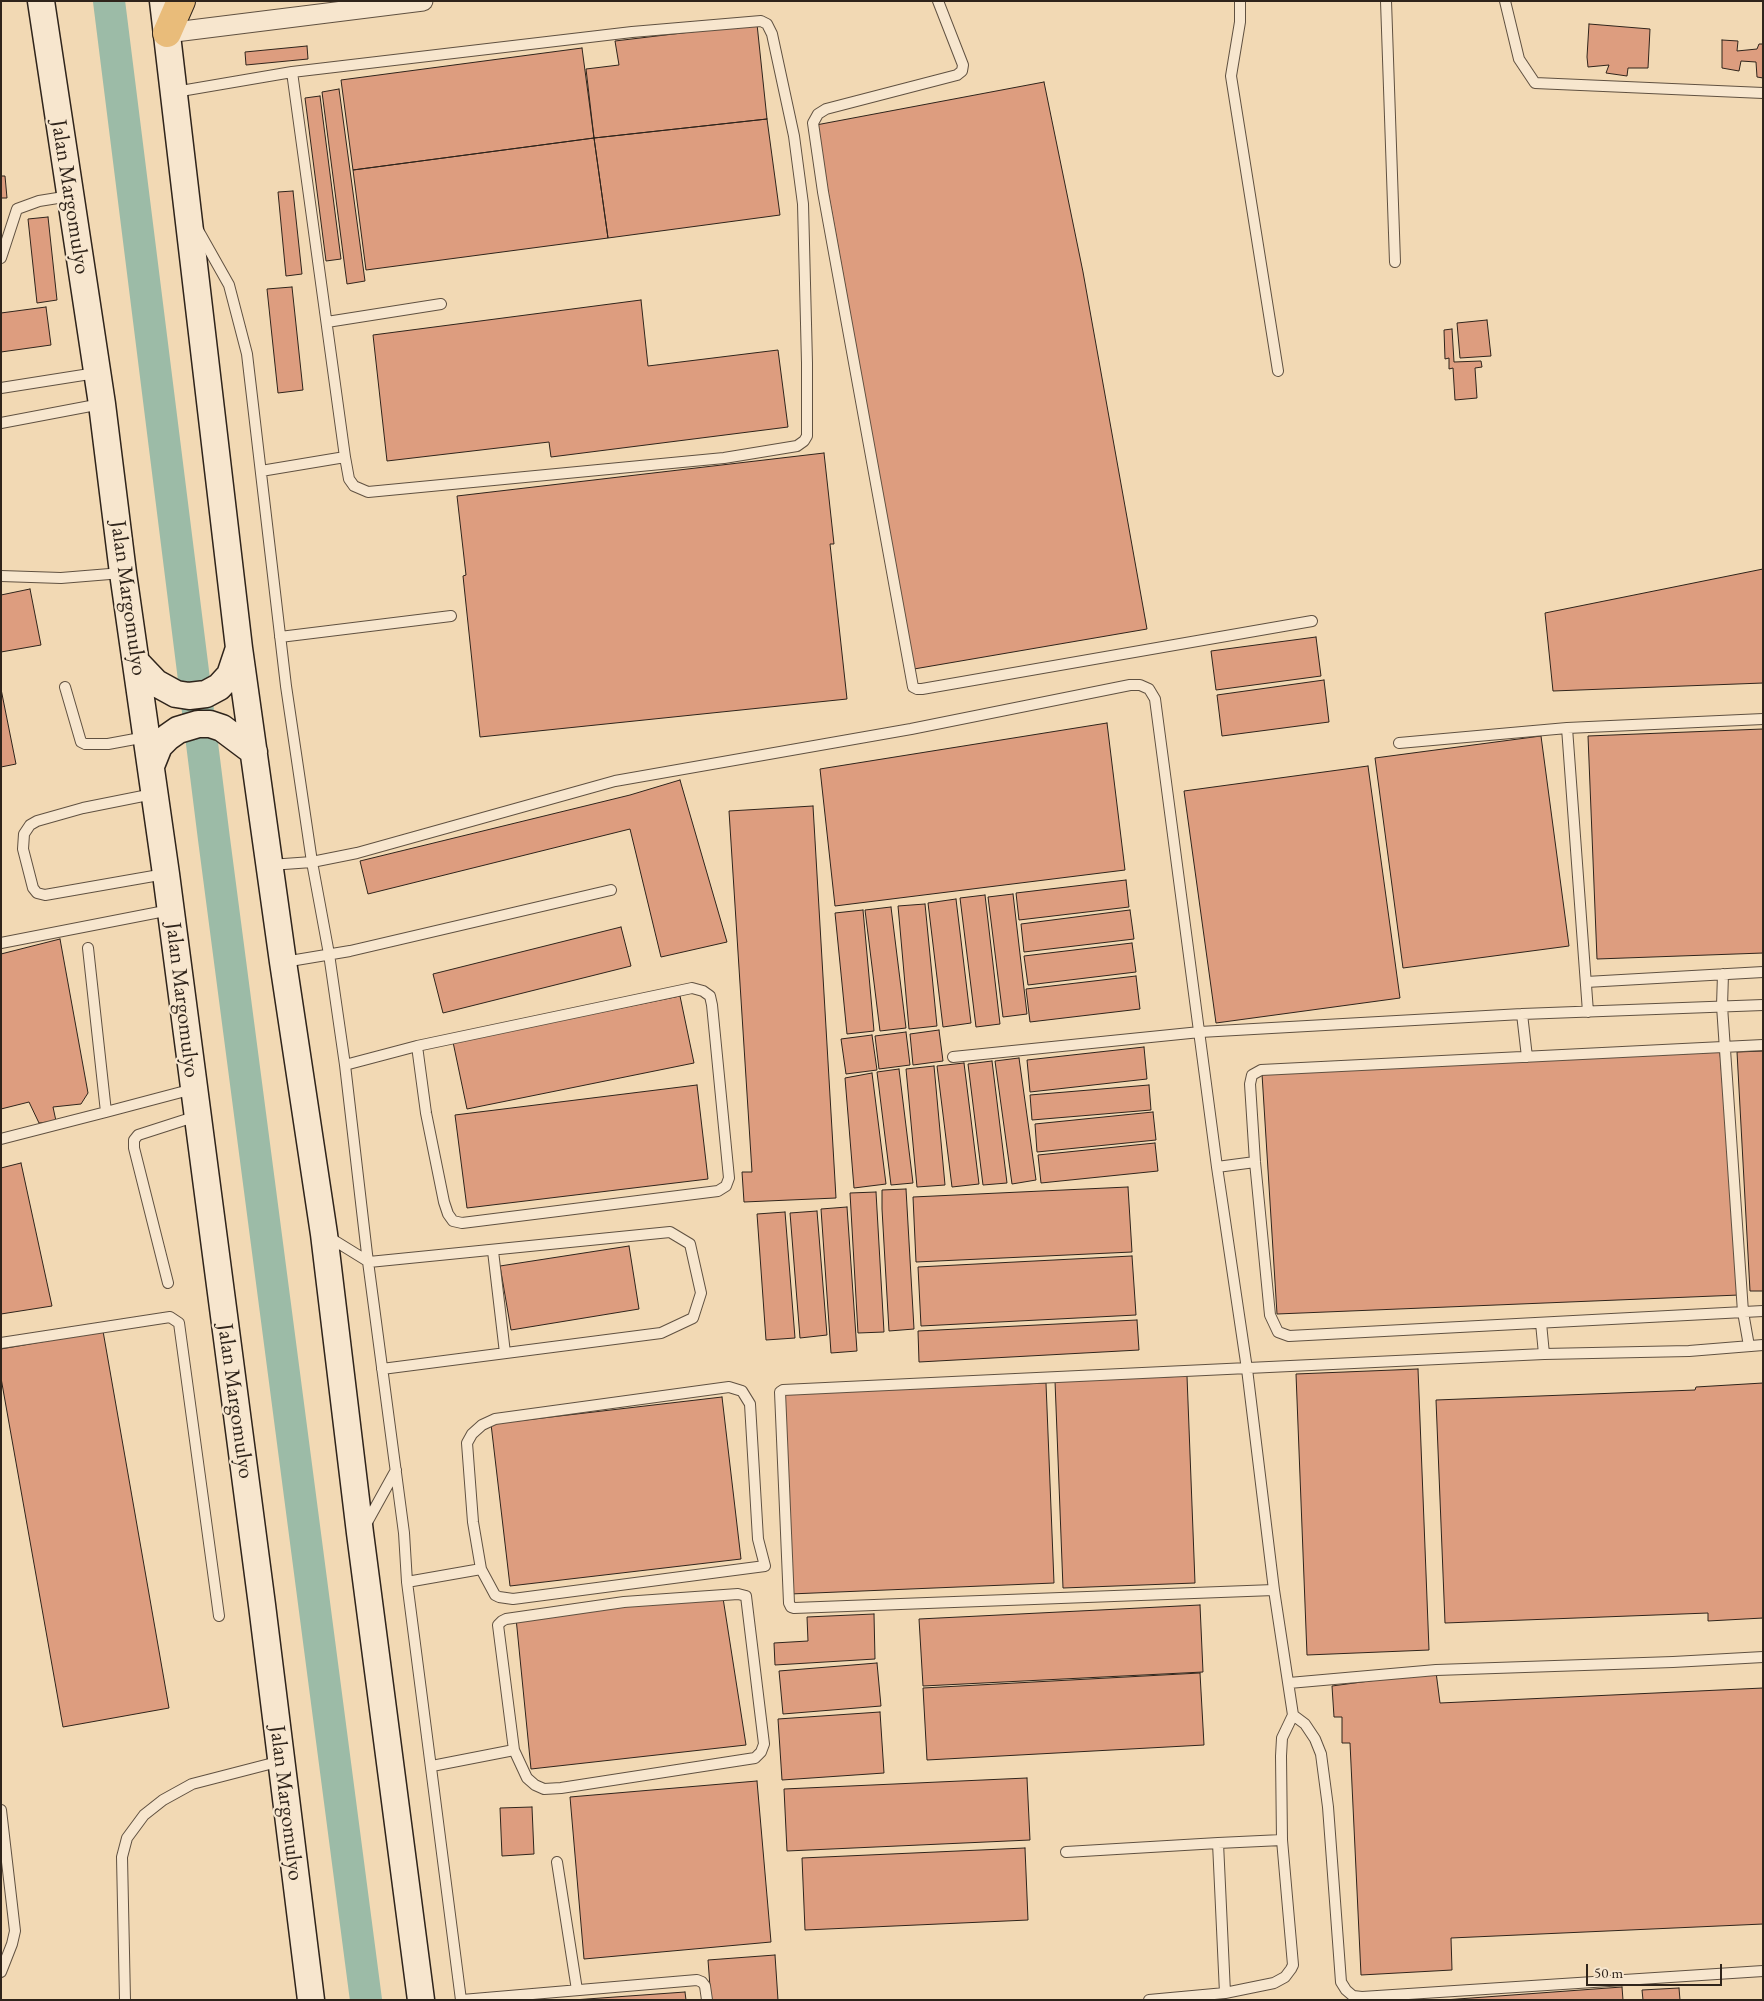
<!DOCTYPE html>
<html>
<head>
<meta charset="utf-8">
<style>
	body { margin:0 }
	#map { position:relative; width:1764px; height:2001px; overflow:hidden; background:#f2d9b4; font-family:"EB Garamond",serif }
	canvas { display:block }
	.frame { position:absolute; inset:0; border:2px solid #2f241b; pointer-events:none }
	.scale { position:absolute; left:1586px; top:1964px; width:136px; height:22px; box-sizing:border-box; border:2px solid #2f241b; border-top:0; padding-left:6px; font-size:15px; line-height:18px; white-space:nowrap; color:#2f241b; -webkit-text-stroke:4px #f7e6ce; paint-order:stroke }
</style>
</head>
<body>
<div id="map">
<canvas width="1764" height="2001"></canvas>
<div class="frame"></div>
<div class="scale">50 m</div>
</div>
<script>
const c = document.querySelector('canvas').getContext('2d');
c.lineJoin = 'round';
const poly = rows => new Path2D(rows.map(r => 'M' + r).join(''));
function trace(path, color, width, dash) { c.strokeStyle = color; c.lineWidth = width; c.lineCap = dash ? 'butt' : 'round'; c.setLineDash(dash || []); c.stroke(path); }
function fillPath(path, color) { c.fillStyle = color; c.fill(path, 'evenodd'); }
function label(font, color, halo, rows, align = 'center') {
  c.font = font + ' "EB Garamond",serif'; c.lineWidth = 4.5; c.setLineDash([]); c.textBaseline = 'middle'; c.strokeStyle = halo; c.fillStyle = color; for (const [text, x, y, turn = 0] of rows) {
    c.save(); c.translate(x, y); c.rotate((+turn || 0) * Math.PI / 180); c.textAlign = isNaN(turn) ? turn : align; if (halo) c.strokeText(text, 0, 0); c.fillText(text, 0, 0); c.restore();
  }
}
const river = poly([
	[109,1,214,839,366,2000]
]);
const building = poly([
	[757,24,767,119,594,138,586,69,619,65,615,41,757,24],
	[1589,24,1650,29,1648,68,1628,68,1627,76,1606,73,1609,65,1588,67,1587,57,1589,24],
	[1722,40,1738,41,1737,51,1757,49,1759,44,1763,44,1763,78,1757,77,1756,62,1741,61,1739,71,1722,68,1722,40],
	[307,46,308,59,246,65,245,52,307,46],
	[582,48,594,138,353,170,341,80,582,48],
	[1044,82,1083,272,1147,629,914,669,816,125,1044,82],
	[339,89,365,281,347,284,322,92,339,89],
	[320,96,341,259,326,261,305,98,320,96],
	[767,119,780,215,608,238,594,138,767,119],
	[594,138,608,238,366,270,353,170,594,138],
	[1,176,5,176,7,198,1,198,1,176],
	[293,191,302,274,286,276,278,192,293,191],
	[48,217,57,300,37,303,28,219,48,217],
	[292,287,303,390,278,393,267,289,292,287],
	[641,300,648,366,778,350,788,427,551,457,549,442,387,461,373,335,641,300],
	[46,307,51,345,1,352,1,313,46,307],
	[1487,320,1491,356,1460,358,1457,323,1487,320],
	[1452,329,1454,362,1481,361,1482,367,1475,368,1477,398,1455,400,1453,368,1449,369,1449,358,1445,359,1444,330,1452,329],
	[824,453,834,544,830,544,847,699,480,737,463,576,466,575,457,496,824,453],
	[1763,569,1763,683,1553,691,1545,613,1763,569],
	[30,589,41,645,1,652,1,595,30,589],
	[1316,637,1321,676,1216,690,1211,651,1316,637],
	[1324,680,1329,722,1222,736,1217,695,1324,680],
	[1,689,16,764,1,767,1,689],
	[1107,723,1125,870,835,906,820,769,1107,723],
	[1763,729,1763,953,1597,959,1588,736,1763,729],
	[1541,736,1569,946,1403,968,1375,758,1541,736],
	[1368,766,1400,998,1216,1023,1184,791,1368,766],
	[680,780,727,942,661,957,630,829,368,894,360,861,630,795,680,780],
	[813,806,836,1198,744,1202,742,1172,752,1172,729,811,813,806],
	[1126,880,1129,907,1019,920,1016,893,1126,880],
	[1013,894,1027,1014,1003,1017,988,897,1013,894],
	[985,895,1000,1024,976,1027,960,898,985,895],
	[956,899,971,1023,943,1027,928,903,956,899],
	[925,904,937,1026,909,1029,898,906,925,904],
	[891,907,906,1028,880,1031,865,910,891,907],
	[863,910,874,1031,847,1034,835,913,863,910],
	[1130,910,1134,939,1024,952,1021,924,1130,910],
	[621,927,631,966,443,1013,433,974,621,927],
	[60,939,88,1093,81,1104,53,1107,56,1121,39,1123,29,1102,1,1109,1,954,60,939],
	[1132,943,1136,972,1028,985,1024,956,1132,943],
	[1136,976,1140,1009,1030,1022,1026,989,1136,976],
	[680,996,694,1063,467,1109,453,1042,680,996],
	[939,1030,943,1061,913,1065,910,1034,939,1030],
	[906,1032,910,1065,879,1069,875,1036,906,1032],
	[872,1035,877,1070,846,1074,841,1039,872,1035],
	[1144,1047,1147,1079,1030,1092,1027,1060,1144,1047],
	[1763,1051,1763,1291,1750,1291,1737,1052,1763,1051],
	[1720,1052,1739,1295,1277,1314,1262,1074,1720,1052],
	[1019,1058,1036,1180,1012,1184,995,1061,1019,1058],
	[992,1061,1007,1183,983,1185,968,1064,992,1061],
	[964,1063,979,1184,952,1187,937,1066,964,1063],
	[934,1066,945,1185,917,1187,906,1069,934,1066],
	[899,1069,913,1183,891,1185,877,1072,899,1069],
	[872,1073,886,1184,854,1188,845,1078,872,1073],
	[697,1085,708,1179,467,1208,455,1115,697,1085],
	[1149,1085,1151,1110,1032,1120,1030,1095,1149,1085],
	[1153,1112,1156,1140,1037,1152,1035,1124,1153,1112],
	[1155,1143,1158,1171,1041,1183,1038,1155,1155,1143],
	[21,1163,52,1306,1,1314,1,1168,21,1163],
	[1128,1187,1132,1252,916,1262,913,1197,1128,1187],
	[906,1189,914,1329,889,1331,882,1209,882,1190,906,1189],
	[876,1192,884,1332,858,1333,850,1193,876,1192],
	[847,1207,857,1351,831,1353,821,1209,847,1207],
	[817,1211,827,1335,800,1338,790,1213,817,1211],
	[785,1212,795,1338,766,1340,757,1214,785,1212],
	[629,1246,639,1309,511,1330,500,1266,629,1246],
	[1132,1256,1136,1315,921,1326,918,1267,1132,1256],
	[1137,1320,1139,1350,919,1362,918,1331,1137,1320],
	[103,1331,169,1708,63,1727,1,1378,1,1349,103,1331],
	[1418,1369,1429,1650,1307,1655,1296,1374,1418,1369],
	[1187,1376,1195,1583,1063,1588,1055,1381,1187,1376],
	[1046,1383,1054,1583,790,1594,782,1394,1046,1383],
	[1763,1383,1763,1618,1708,1621,1708,1613,1445,1623,1436,1400,1695,1390,1696,1387,1763,1383],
	[722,1397,741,1559,510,1586,491,1424,722,1397],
	[723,1598,746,1745,531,1769,516,1618,652,1601,723,1598],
	[1200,1605,1203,1672,923,1686,919,1619,1200,1605],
	[874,1614,875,1659,775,1665,774,1643,808,1641,807,1617,874,1614],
	[877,1663,881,1706,783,1714,779,1671,877,1663],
	[1436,1672,1440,1703,1763,1688,1763,1924,1451,1938,1452,1970,1361,1975,1350,1743,1342,1743,1342,1717,1334,1717,1332,1686,1436,1672],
	[1200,1673,1204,1745,927,1760,923,1688,1200,1673],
	[880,1712,884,1773,782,1780,778,1719,880,1712],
	[1027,1778,1030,1840,787,1851,784,1789,1027,1778],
	[757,1781,771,1942,584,1959,570,1797,757,1781],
	[532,1807,534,1854,502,1856,500,1808,532,1807],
	[1025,1848,1028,1920,805,1930,802,1858,1025,1848],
	[775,1955,778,2000,711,2000,708,1960,775,1955],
	[1622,1987,1623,2000,1444,2000,1622,1987],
	[1679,1988,1680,2000,1643,2000,1642,1990,1679,1988],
	[685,1992,686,2000,573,2000,685,1992]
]);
const service = poly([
	[938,1,963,65,962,71,957,75,826,109,818,114,813,123,823,192,913,687,917,689,922,689,1312,621],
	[1240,1,1240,22,1231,76,1278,371],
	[1386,1,1395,262],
	[1505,1,1519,59,1535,83,1763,93],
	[175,92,292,72,632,32,761,21,767,24,772,34,794,136,803,204,807,363,807,436,804,441,797,446,724,458,368,492,354,486,349,479,345,457,292,72],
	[198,230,229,285,247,354,286,686,312,862,329,954,345,1065,367,1254,404,1533,407,1582,461,2000],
	[1,258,17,209,39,201,70,196],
	[327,322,441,304],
	[1,388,96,373],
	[1,423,101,404],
	[261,471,345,457],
	[1,576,61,578,122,573],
	[280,637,451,616],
	[65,687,81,742,85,744,108,744,146,737],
	[1399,743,1567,728],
	[153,794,83,808,37,821,30,825,24,834,23,849,33,888,37,893,45,895,165,874],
	[270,865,312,862,357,853,615,781,911,729,1130,685,1140,685,1149,689,1155,699,1217,1167,1247,1369,1274,1590,1293,1715,1305,1724,1315,1739,1321,1754,1328,1807,1341,1982,1346,1990,1353,1996,1362,1997,1763,1971],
	[1,943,170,910],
	[88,948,106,1112,193,1089],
	[284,962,350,951,611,890],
	[1723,974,1722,1006,1743,1312,1749,1346],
	[1586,982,1763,972],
	[1588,1012,1567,728,1763,719],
	[1522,1014,1527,1057],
	[1763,1045,1261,1070,1252,1075,1250,1084,1255,1162,1270,1315,1278,1332,1289,1336,1763,1311],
	[953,1057,1200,1032,1522,1014,1763,1005],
	[345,1065,417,1046,692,988,703,991,710,996,712,1005,729,1178,726,1186,718,1191,462,1223,453,1221,448,1214,444,1202,426,1113,417,1046],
	[1,1139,106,1112],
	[1217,1167,1255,1162],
	[327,1236,369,1262,670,1232,690,1244,701,1293,693,1318,661,1333,382,1369],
	[493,1251,505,1353],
	[168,1283,134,1148,134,1140,138,1135,197,1116],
	[1541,1323,1544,1354],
	[1,1343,170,1317,179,1323,219,1616],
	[365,1526,396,1470],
	[407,1582,481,1569,473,1522,467,1443,472,1434,482,1425,495,1419,729,1387,742,1391,750,1404,758,1539,765,1566,513,1599,499,1597,495,1595,481,1569],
	[1274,1590,794,1608,791,1607,789,1603,780,1392,783,1390,1544,1354,1689,1351,1763,1345],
	[1289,1683,1436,1670,1673,1662,1763,1657],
	[432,1766,514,1750,498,1625,502,1621,506,1619,624,1602,738,1594,746,1596,764,1744,761,1752,755,1758,561,1788,544,1789,535,1785,527,1778,514,1750],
	[1,1810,15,1931,12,1944,1,1972],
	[1066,1852,1218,1843],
	[557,1862,577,1990],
	[1225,1993,1218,1843,1282,1840],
	[125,2000,122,1857,127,1838,144,1815,163,1800,192,1784,281,1761],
	[462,2000,697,1980,702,1982,705,1986,707,2000],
	[1149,2000,1225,1993,1274,1983,1285,1977,1291,1969,1293,1965,1282,1840,1281,1756,1282,1738,1293,1715]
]);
const minor = poly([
	[167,33,423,1]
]);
const secondary = poly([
	[41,1,102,404,123,573,166,874,262,1605,311,2000],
	[163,1,239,648,283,962,324,1234,360,1533,421,2000],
	[136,662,156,683,176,694,189,696,206,694,219,687,230,675,239,648],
	[151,766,159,746,168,737,178,730,198,724,210,724,222,728,254,752]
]);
const motorway = poly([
	[167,33,181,1]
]);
const streetNames = [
	["Jalan Margomulyo",70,197,81],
	["Jalan Margomulyo",128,598,82],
	["Jalan Margomulyo",182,1000,83],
	["Jalan Margomulyo",235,1401,82],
	["Jalan Margomulyo",286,1803,83]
];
trace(river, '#9cbba7', 32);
fillPath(building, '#dd9d7f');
trace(building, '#2f241b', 1);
trace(service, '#605141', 12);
trace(minor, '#605141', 21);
trace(secondary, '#2f241b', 29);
trace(motorway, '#2f241b', 30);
trace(service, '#f7e6ce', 10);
trace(minor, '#f7e6ce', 19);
trace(secondary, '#f7e6ce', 26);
trace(motorway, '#e9bc7a', 28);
label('22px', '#2f241b', '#f7e6ce', streetNames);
</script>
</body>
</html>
